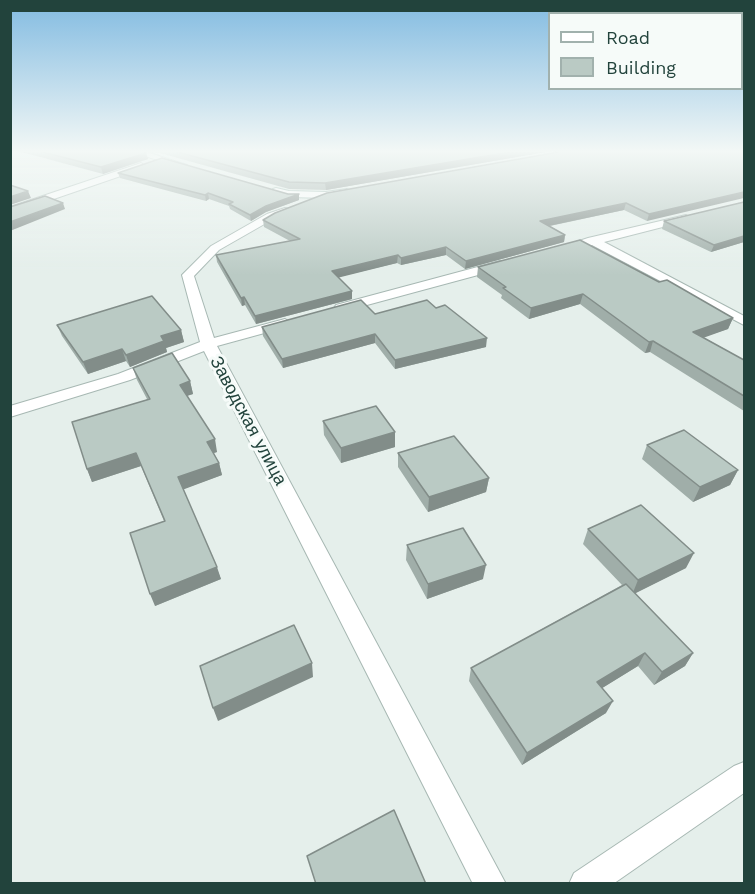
<!DOCTYPE html>
<html>
<head>
<meta charset="utf-8">
<style>
	body { margin:0 }
	#map { position:relative; width:755px; height:894px; overflow:hidden; background:#e5efeb; font-family:"Work Sans",sans-serif }
	canvas { display:block }
	.frame { position:absolute; inset:0; border:12px solid #22433c; pointer-events:none }
	.legend { position:absolute; left:548px; top:12px; width:195px; height:78px; box-sizing:border-box; background:#f6fbf9; border:2px solid #a1b1ad; margin:0; padding:8px 10px; list-style:none; font-size:18px; color:#22433c }
	.legend li { display:flex; align-items:center; gap:12px; height:30px }
	.legend b { width:30px; border:2px solid #a1b1ad }
</style>
</head>
<body>
<div id="map">
<canvas width="755" height="894"></canvas>
<div class="frame"></div>
<ul class="legend">
<li><b style="height:8px;background:#fff"></b>Road</li>
<li><b style="height:16px;background:#bacac4"></b>Building</li>
</ul>
</div>
<script>
const c = document.querySelector('canvas').getContext('2d');
c.lineJoin = 'round';
const poly = rows => new Path2D(rows.map(r => 'M' + r).join(''));
function trace(path, color, width, dash) { c.strokeStyle = color; c.lineWidth = width; c.lineCap = dash ? 'butt' : 'round'; c.setLineDash(dash || []); c.stroke(path); }
function fillPath(path, color) { c.fillStyle = color; c.fill(path, 'evenodd'); }
function label(font, color, halo, rows, align = 'center') {
  c.font = font + ' "Work Sans",sans-serif'; c.lineWidth = 6; c.setLineDash([]); c.textBaseline = 'middle'; c.strokeStyle = halo; c.fillStyle = color; for (const [text, x, y, turn = 0] of rows) {
    c.save(); c.translate(x, y); c.rotate((+turn || 0) * Math.PI / 180); c.textAlign = isNaN(turn) ? turn : align; if (halo) c.strokeText(text, 0, 0); c.fillText(text, 0, 0); c.restore();
  }
}
const street = poly([
	[142,150,160,150,139,155,139,151,142,150],
	[141,163,145,166,144,168,10,214,10,207,141,163],
	[285,208,289,209,289,213,275,218,219,250,194,276,214,338,285,319,292,323,290,326,217,346,506,884,473,884,204,351,130,380,10,417,10,406,118,374,200,342,182,275,211,246,267,214,285,208],
	[686,215,691,218,690,220,604,242,744,316,744,325,592,245,561,252,555,249,588,238,686,215],
	[500,261,506,265,504,268,341,312,334,308,336,305,500,261],
	[744,762,744,793,613,884,569,884,574,873,734,766,744,762]
]);
const secondary = poly([
	[126,150,140,150,187,165,183,168,126,150],
	[276,188,289,191,326,192,347,189,352,192,326,198,289,197,273,193,273,189,276,188]
]);
const wall = poly([
	[14,150,140,150,146,153,148,159,103,174],
	[149,150,557,150,326,190,289,189],
	[744,150,647,221,624,210,550,226,565,235,564,242,465,269,446,255,401,265,397,263,338,277,352,299,256,324,245,305,242,306,217,262,216,255,290,241,264,227,263,220],
	[118,173,299,200,266,212,251,221,230,209,229,206,209,199,206,201,120,178],
	[744,202,744,242,711,252,662,229,664,221],
	[478,267,659,282,733,318,728,329,703,337,744,360,744,411,650,352,645,353,580,304,529,319,501,298,502,295,477,277],
	[436,308,486,347,395,369,375,343,283,368,263,336,262,327],
	[57,325,181,330,184,342,166,348,167,352,130,367,126,361,88,374,62,336],
	[133,368,190,381,193,394,187,396,217,452,214,453,219,463,222,475,183,489,221,579,155,606,164,521,141,466,92,482,87,469,147,399,137,380],
	[323,421,395,432,395,447,341,463,324,435],
	[647,445,738,470,730,485,693,502,642,459],
	[398,453,489,478,486,492,428,512,398,467],
	[588,529,686,568,635,593,693,653,685,666,654,685,638,666,602,688,606,713,522,765,469,681,471,668,622,585,583,544],
	[407,545,483,579,427,599,406,560]
]);
const shadedWall = poly([
	[522,150,557,150,326,190,325,183],
	[146,153,148,159,103,174,101,167],
	[28,191,31,198,10,205,10,197],
	[744,192,744,198,647,221,649,214],
	[208,193,209,199,206,201,205,195],
	[299,194,299,200,266,212,251,221,250,215,266,206],
	[63,203,65,209,10,231,10,222],
	[626,203,624,210,539,228,540,221],
	[565,235,564,242,465,269,466,261],
	[744,236,744,242,711,252,714,245],
	[446,247,446,255,401,265,401,258],
	[398,255,397,263,333,279,332,271],
	[352,291,352,299,256,324,255,316],
	[583,294,580,304,529,319,531,308],
	[244,297,245,305,242,306,241,298],
	[733,318,728,329,689,343,693,332],
	[181,330,184,342,166,348,167,352,130,367,126,355,161,336],
	[375,334,375,343,283,368,282,359],
	[487,338,486,347,395,369,395,360],
	[653,341,650,352,645,353,649,342],
	[122,349,126,361,88,374,83,362],
	[190,381,193,394,183,397,180,385],
	[395,432,395,447,341,463,341,448],
	[215,439,217,452,210,454,207,442],
	[136,453,141,466,92,482,87,469],
	[219,463,222,475,182,490,178,477],
	[738,470,730,485,693,502,700,487],
	[489,478,486,492,428,512,429,497],
	[694,553,686,568,632,595,638,580],
	[486,565,483,579,427,599,428,584],
	[217,567,221,579,155,606,150,594],
	[645,653,638,666,591,695,597,682],
	[693,653,685,666,654,685,662,672],
	[312,663,313,677,218,721,213,708],
	[613,701,606,713,522,765,527,753]
]);
const building = poly([
	[35,150,140,150,146,153,101,167,35,150],
	[170,150,522,150,325,183,289,182,170,150],
	[570,150,744,150,744,192,649,214,626,203,540,221,565,235,466,261,446,247,401,258,398,255,332,271,352,291,255,316,244,297,241,298,216,255,300,239,263,220,275,213,327,193,570,150],
	[162,158,288,194,299,194,266,206,250,215,229,204,233,202,208,193,205,195,118,173,162,158],
	[10,185,28,191,10,197,10,185],
	[45,196,63,203,10,222,10,207,45,196],
	[744,202,744,236,714,245,664,221,744,202],
	[580,240,659,282,667,280,733,318,693,332,744,360,744,396,653,341,649,342,583,294,531,308,503,288,506,287,478,267,580,240],
	[152,296,181,330,161,336,164,341,126,355,122,349,83,362,57,325,152,296],
	[361,300,375,314,427,300,436,308,445,305,487,338,395,360,375,334,282,359,262,327,361,300],
	[172,353,190,381,180,385,215,439,207,442,219,463,178,477,217,567,150,594,130,533,165,521,136,453,87,469,72,422,150,399,133,368,172,353],
	[376,406,395,432,341,448,323,421,376,406],
	[684,430,738,470,700,487,647,445,684,430],
	[454,436,489,478,429,497,398,453,454,436],
	[641,505,694,553,638,580,588,529,641,505],
	[463,528,486,565,428,584,407,545,463,528],
	[626,584,693,653,662,672,645,653,597,682,613,701,527,753,471,668,626,584],
	[294,625,312,663,213,708,200,666,294,625],
	[394,810,426,884,316,884,307,856,394,810]
]);
const streetNames = [
	["Заводская улица",248,421,62]
];
trace(street, '#a7b8b3', 2);
trace(secondary, '#a2bcb4', 2);
fillPath(street, '#fff');
fillPath(secondary, '#fff');
fillPath(wall, '#a0aea9');
fillPath(shadedWall, '#828d89');
fillPath(building, '#bacac4');
trace(building, '#828d89', 1.5);
const sky = c.createLinearGradient(0, 0, 0, 275);
sky.addColorStop(0, '#82bbe1');
sky.addColorStop(0.55, '#f3f8f6');
sky.addColorStop(1, '#f3f8f600');
c.fillStyle = sky;
c.fillRect(0, 0, 755, 275);
label('18px', '#22433c', '#f6fbf9', streetNames);
</script>
</body>
</html>
